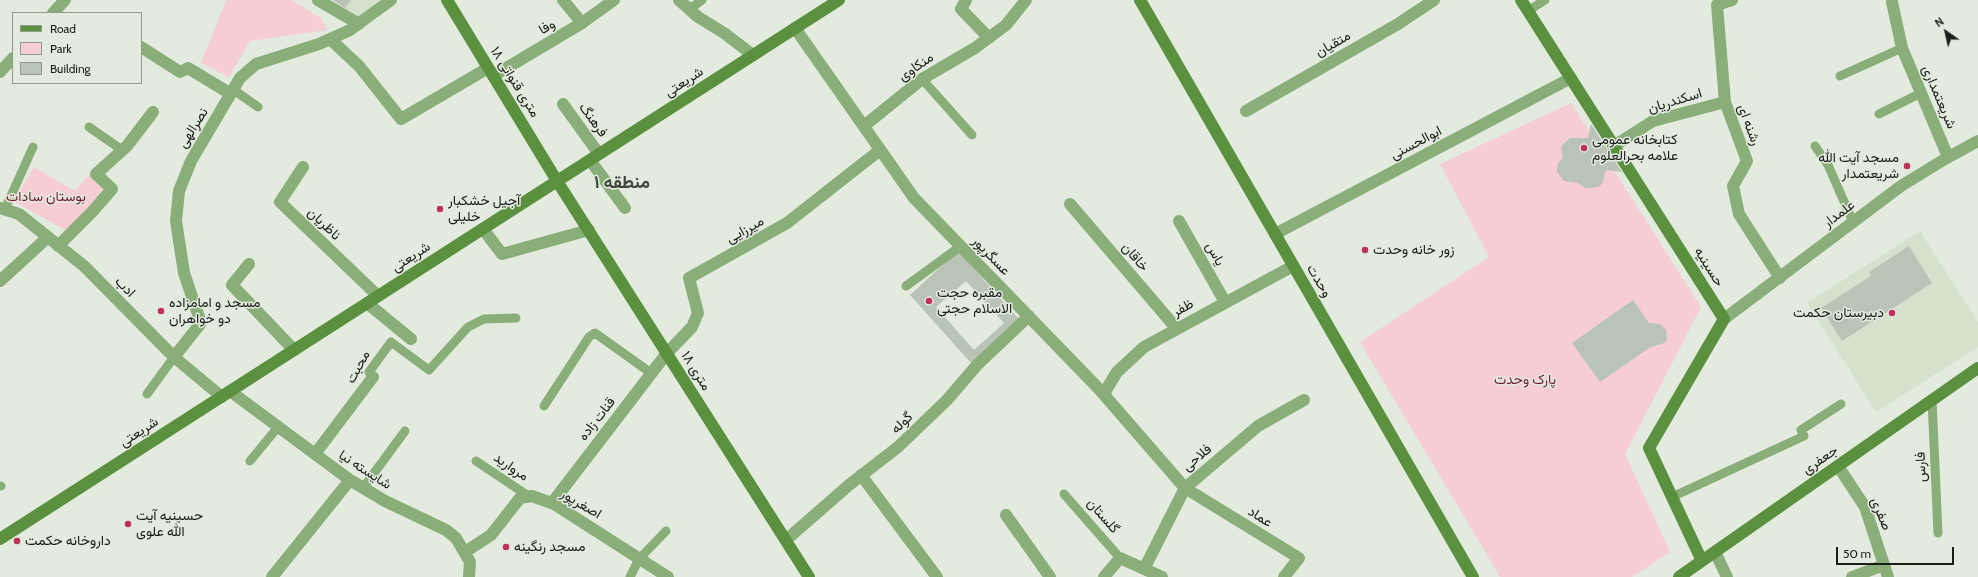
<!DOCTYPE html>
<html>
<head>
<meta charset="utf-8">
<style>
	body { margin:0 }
	#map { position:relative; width:1978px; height:577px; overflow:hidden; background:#e2ebde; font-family:Cabin,sans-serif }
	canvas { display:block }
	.legend { position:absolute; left:12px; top:12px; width:130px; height:72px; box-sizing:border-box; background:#e2ebde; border:1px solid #92998f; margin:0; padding:5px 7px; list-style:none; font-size:12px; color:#1a1e19 }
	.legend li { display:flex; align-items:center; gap:8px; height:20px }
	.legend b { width:20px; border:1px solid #92998f }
	.north { position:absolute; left:1926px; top:12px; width:40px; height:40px; -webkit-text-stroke:3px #e2ebde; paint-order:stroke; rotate:326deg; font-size:11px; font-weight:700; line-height:16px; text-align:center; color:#1a1e19 }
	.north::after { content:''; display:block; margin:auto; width:14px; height:18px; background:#1a1e19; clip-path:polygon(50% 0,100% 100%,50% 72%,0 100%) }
	.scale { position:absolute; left:1836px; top:547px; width:118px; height:18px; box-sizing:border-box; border:2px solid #1a1e19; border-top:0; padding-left:5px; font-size:12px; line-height:14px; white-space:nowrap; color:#1a1e19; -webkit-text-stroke:3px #e2ebde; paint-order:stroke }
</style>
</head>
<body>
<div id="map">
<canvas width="1978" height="577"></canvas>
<ul class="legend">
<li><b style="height:5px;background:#5a903e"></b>Road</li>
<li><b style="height:11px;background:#f6cdd3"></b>Park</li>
<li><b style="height:11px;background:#bac4b6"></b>Building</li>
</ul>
<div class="north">N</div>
<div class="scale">50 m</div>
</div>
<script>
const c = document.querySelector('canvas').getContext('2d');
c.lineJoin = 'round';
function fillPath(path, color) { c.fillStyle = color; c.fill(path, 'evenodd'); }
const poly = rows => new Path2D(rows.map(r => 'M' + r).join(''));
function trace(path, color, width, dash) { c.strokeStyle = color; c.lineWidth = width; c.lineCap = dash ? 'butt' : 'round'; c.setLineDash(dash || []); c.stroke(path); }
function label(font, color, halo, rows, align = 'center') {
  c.font = font + ' Cabin,Vazirmatn,sans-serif'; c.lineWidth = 3; c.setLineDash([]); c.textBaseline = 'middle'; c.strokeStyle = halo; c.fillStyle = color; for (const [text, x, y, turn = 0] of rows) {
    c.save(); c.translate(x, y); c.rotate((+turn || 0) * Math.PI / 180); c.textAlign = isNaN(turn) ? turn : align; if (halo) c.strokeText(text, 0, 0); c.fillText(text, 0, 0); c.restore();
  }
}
const built = poly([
	[330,0,379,0,358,18],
	[1920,231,1978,322,1978,347,1876,412,1807,303]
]);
const green = poly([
	[226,0,291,0,321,18,328,30,250,41,229,77,201,63],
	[1571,103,1701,307,1625,454,1670,552,1632,577,1500,577,1360,342,1489,257,1440,164],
	[34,167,75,191,91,173,103,190,67,231,13,201]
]);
const building = poly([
	[333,0,351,0,345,8],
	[1591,124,1622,172,1606,170,1602,184,1598,187,1591,188,1586,188,1578,183,1564,181,1557,172,1557,167,1559,162,1563,158,1561,149,1562,145,1570,138,1588,138],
	[1909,246,1932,283,1842,341,1821,308,1871,276,1869,272],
	[958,251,1019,319,971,363,910,295],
	[966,281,1004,323,974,350,936,307],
	[1633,300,1649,323,1660,324,1666,330,1667,339,1664,343,1649,348,1600,382,1572,343]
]);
const lane = poly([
	[690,9,702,0],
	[1528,11,1545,0],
	[1840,76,1902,48],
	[922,79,972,135],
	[234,90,258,107],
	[1879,114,1921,93],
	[89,127,122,150],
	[1815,146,1828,165,1853,222],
	[5,209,33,147],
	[906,286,961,246],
	[373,377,369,372,391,342,429,370,468,327,484,319,516,318],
	[147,394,174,357],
	[1932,400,1938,533],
	[544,406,589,337,595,333,651,373],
	[250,461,278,427],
	[476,461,530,497],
	[0,486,1,486],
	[363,488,405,431],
	[1064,494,1120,558],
	[1672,497,1804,436,1801,430,1841,404],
	[630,577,639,559,666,531]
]);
const street = poly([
	[318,0,359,24],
	[563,0,582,23],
	[679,0,698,17,724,33,753,55],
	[966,0,961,9,989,38],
	[1732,0,1717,5,1725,102,1747,161,1733,186,1739,214,1780,278],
	[1892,2,1902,48,1948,157],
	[53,13,65,0],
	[795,28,914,198,1099,389,1185,488,1299,558,1284,577],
	[330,39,359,66,401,119,488,68],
	[141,47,180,72,188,68,231,94],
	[0,72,13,58],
	[493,76,582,23,614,0],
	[563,104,599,154],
	[1246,111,1398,24,1434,0],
	[864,126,922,79,975,48,1006,25,1026,0],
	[1614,146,1653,121,1725,102],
	[590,160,625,208],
	[303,167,280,202,378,296],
	[1070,204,1177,329],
	[0,208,19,214,84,266,174,357,222,397],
	[1179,221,1225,302],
	[483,229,502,254,589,230],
	[1275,234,1571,78],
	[58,246,92,212,112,189,96,174,127,146,153,112],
	[249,264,232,285,294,350],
	[0,281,48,237],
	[367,303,411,339],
	[1724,319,1901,186,1945,159,1978,141],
	[174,357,201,323,184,273,176,221,179,191,191,161,240,78,256,64,319,44,350,30,391,0],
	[230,391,350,480,385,501,446,530,456,538,470,562,469,577],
	[1105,396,1106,390,1117,372,1144,347,1293,266],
	[315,454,373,377],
	[1838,466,1865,507,1888,577],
	[861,475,937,577],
	[552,503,667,353,692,327,698,313,689,278,787,223,880,150],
	[1006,515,1050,577],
	[786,540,849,485,898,447,947,400,977,365,1029,316],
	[465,552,491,535,520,498,532,496,554,504,668,577],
	[1715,552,1727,577],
	[1144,569,1185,488,1258,426,1304,400],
	[272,577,350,480],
	[1104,577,1120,558,1162,577],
	[1852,577,1884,565]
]);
const secondary = poly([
	[447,0,557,181,809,577],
	[1140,0,1473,577],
	[1521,0,1724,319,1649,448,1702,561],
	[0,539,839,0],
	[1679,577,1978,368]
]);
const markers = [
	[1584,148,4,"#bf315c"],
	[1907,166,4,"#bf315c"],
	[440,209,4,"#bf315c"],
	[1365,250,4,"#bf315c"],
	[929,301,4,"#bf315c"],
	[161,311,4,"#bf315c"],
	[1892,313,4,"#bf315c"],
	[128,524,4,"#bf315c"],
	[17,541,4,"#bf315c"],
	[506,547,4,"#bf315c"]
];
const streetNames = [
	["وفا",547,27,-31],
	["متقیان",1333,44,-30],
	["منکاوی",916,67,-35],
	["۱۸ متری قنواتی",515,82,58],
	["شریعتی",684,82,-33],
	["شریعتمداری",1939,97,67],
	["اسکندریان",1675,101,-17],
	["فرهنگ",593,120,54],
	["رشنه ای",1749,125,70],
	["نصرالهی",193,128,-58],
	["ابوالحسنی",1416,143,-28],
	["علمدار",1839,214,-37],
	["ناظریان",324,224,44],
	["میرزایی",745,230,-29],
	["یاس",1215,254,61],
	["عسگرپور",991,256,46],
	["شریعتی",411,257,-33],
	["خاقان",1135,257,49],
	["حسینیه",1709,267,58],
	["وحدت",1319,281,60],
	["ادب",125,287,46],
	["ظفر",1183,308,-29],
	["محبت",358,367,-61],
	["۱۸ متری",696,371,58],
	["قنات زاده",597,419,-52],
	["گوله",902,423,-44],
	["شریعتی",139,432,-33],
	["فلاحی",1197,458,-40],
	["جعفری",1820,460,-35],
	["مروارید",511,467,34],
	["فارس",1921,467,-92],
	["شایسته نیا",365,470,33],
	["اصغرپور",581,504,31],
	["صفری",1881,514,68],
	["گلستان",1103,516,49],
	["عماد",1260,517,32]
];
const poiNames = [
	["کتابخانه عمومی",1592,140],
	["علامه بحرالعلوم",1592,156],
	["مسجد آیت الله",1899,158,"right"],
	["شریعتمدار",1899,174,"right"],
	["آجیل خشکبار",448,201],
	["خلیلی",448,217],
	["زور خانه وحدت",1373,250],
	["مقبره حجت",937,293],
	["الاسلام حجتی",937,309],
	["مسجد و امامزاده",169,303],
	["دو خواهران",169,319],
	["دبیرستان حکمت",1884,313,"right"],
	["حسینیه آیت",136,516],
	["الله علوی",136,532],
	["داروخانه حکمت",25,541],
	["مسجد رنگینه",514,547]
];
const parkNames = [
	["بوستان سادات",46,197],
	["پارک وحدت",1525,380]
];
const districtNames = [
	["منطقه ۱",622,183]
];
fillPath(built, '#d3e1cd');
fillPath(green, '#f6cdd3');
fillPath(building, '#bac4b6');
trace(lane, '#8aae79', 9);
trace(street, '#8aae79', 12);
trace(secondary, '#5a903e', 12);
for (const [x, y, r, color] of markers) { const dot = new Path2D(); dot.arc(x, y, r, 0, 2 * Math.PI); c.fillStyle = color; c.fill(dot); trace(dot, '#e2ebde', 1.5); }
label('14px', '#1a1e19', '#e2ebde', streetNames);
label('14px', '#1a1e19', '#e2ebde', poiNames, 'left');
label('14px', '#751835', '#e2ebde', parkNames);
label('bold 18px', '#424a3f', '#e2ebde', districtNames);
</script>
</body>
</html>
